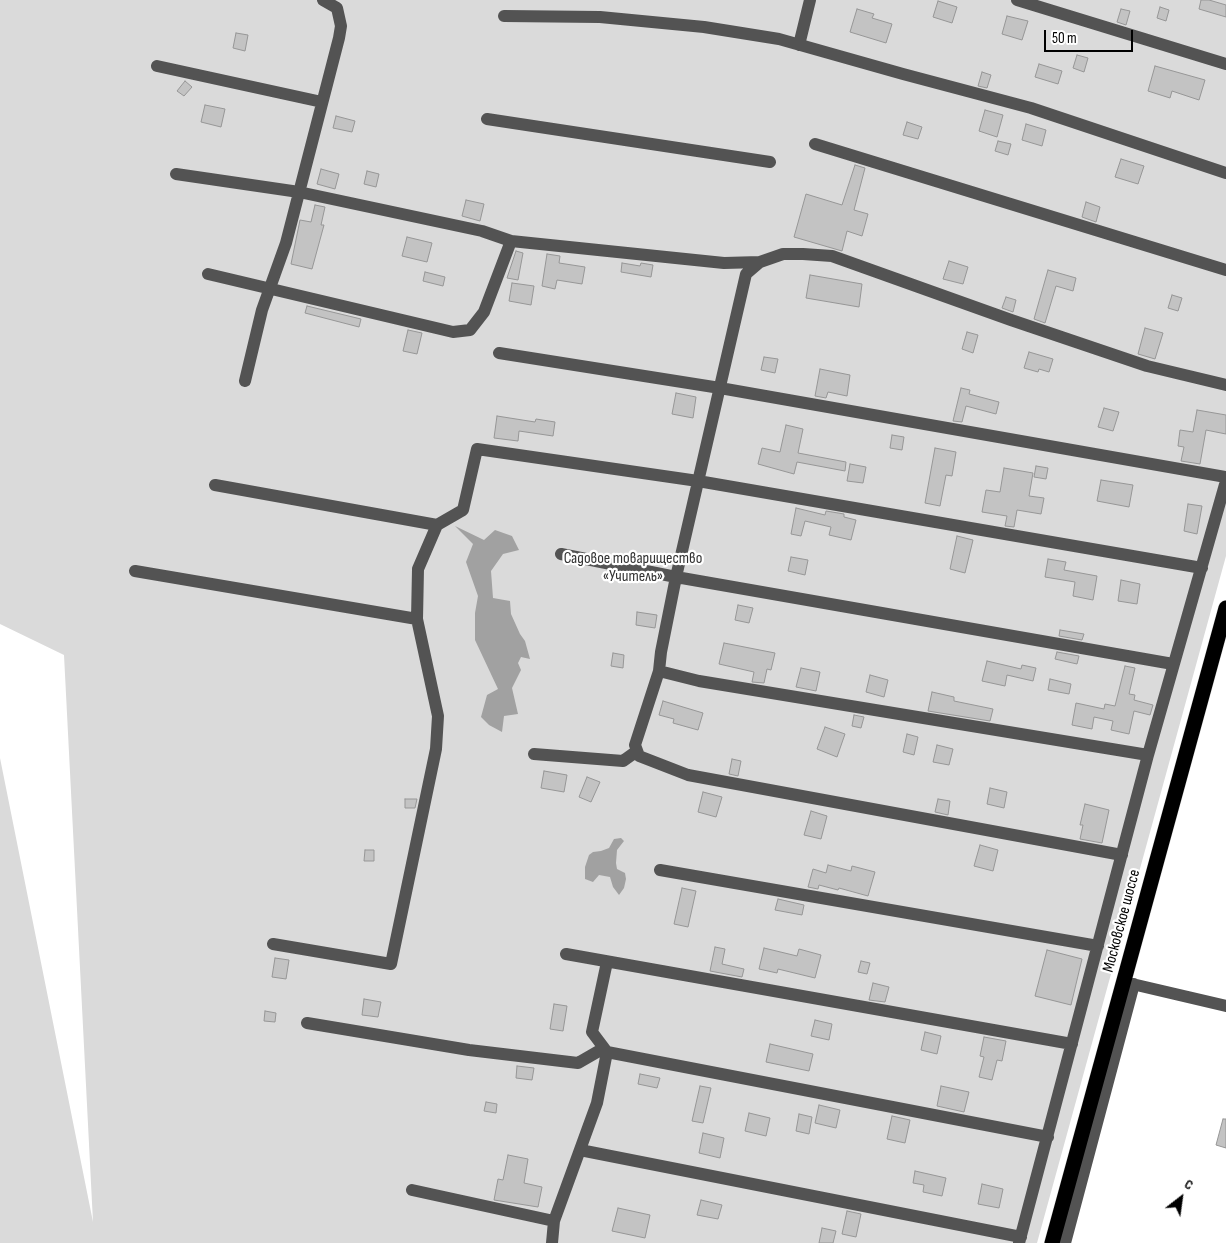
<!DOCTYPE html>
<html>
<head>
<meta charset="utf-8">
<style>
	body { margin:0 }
	#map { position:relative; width:1226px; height:1243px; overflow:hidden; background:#fff; font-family:"Sofia Sans Condensed",sans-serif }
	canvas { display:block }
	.north { position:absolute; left:1156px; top:1173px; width:50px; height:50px; -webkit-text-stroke:4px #fff; paint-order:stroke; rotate:30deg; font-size:14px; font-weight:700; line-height:20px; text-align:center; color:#000 }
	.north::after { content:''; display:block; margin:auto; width:18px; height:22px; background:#000; clip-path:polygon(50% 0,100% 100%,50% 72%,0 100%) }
	.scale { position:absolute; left:1044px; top:30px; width:89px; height:22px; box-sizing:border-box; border:2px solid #000; border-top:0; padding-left:6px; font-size:15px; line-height:18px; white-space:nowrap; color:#000; -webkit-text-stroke:4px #fff; paint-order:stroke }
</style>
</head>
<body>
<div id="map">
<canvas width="1226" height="1243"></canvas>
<div class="north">С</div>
<div class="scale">50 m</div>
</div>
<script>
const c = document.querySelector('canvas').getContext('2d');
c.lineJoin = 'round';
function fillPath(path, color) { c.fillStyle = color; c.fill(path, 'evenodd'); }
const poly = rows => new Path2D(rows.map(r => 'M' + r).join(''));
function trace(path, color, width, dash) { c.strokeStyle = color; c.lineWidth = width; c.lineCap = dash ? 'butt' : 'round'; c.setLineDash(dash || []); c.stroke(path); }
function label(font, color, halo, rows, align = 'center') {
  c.font = font + ' "Sofia Sans Condensed",sans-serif'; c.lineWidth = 4.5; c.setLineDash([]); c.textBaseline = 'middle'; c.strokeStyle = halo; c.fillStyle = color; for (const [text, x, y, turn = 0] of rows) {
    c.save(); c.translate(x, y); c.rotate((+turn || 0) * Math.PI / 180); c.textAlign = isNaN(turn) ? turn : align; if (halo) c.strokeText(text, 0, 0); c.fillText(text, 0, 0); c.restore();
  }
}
const green = poly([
	[0,0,1226,0,1226,556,1037,1243,0,1243,0,758,93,1222,64,655,0,624]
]);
const water = poly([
	[455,526,484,540,495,530,512,536,519,550,503,554,491,571,493,598,510,601,511,614,520,634,525,641,530,659,521,657,518,663,521,670,512,688,518,714,504,716,502,732,489,725,481,717,487,695,498,689,475,640,475,613,478,596,466,562,473,544],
	[621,838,624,841,617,850,616,863,617,869,625,873,626,879,624,888,619,895,613,887,610,877,599,875,593,882,585,879,585,867,589,855,593,852,601,851,609,848,614,839]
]);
const building = poly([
	[1201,0,1209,0,1226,5,1226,17,1199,9,1201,0],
	[938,1,957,7,952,23,933,17,938,1],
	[1160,7,1169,10,1166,21,1157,18,1160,7],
	[857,9,874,14,872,18,892,24,886,43,850,32,857,9],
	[1121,9,1130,11,1126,25,1117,22,1121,9],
	[1007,16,1028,21,1022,40,1002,34,1007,16],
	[236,33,248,35,245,51,233,48,236,33],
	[1077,55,1088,58,1084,72,1073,68,1077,55],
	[1039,64,1062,71,1058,84,1035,77,1039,64],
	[1155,66,1205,80,1199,100,1172,91,1170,98,1148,91,1155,66],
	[982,72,991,75,987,88,978,86,982,72],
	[185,81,192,87,184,96,177,91,185,81],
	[205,105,225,109,221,127,201,122,205,105],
	[985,110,1003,115,997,137,979,131,985,110],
	[336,116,355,121,352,132,333,128,336,116],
	[907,122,922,127,918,139,903,135,907,122],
	[1026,124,1046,130,1042,146,1022,140,1026,124],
	[998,141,1011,144,1008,155,995,151,998,141],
	[1121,159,1144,166,1138,184,1115,177,1121,159],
	[855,165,865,168,854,210,868,214,862,236,847,231,842,251,794,237,806,194,842,205,855,165],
	[321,169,339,174,335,189,317,184,321,169],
	[367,171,379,174,376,187,364,184,367,171],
	[466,200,484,204,480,221,462,216,466,200],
	[1086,202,1100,207,1096,222,1082,217,1086,202],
	[315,205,325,207,321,225,324,225,312,269,291,264,300,220,311,222,315,205],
	[407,237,432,243,427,262,402,256,407,237],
	[516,251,523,253,518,280,507,278,516,251],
	[547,254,560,256,559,263,585,267,582,284,557,280,555,289,542,286,547,254],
	[949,261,968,267,963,284,943,279,949,261],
	[622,263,640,266,641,263,653,265,651,277,621,272,622,263],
	[1048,270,1076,278,1073,291,1056,286,1045,323,1034,319,1048,270],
	[425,272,445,277,443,286,423,281,425,272],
	[810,275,862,284,859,307,806,298,810,275],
	[512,283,534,286,531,305,509,301,512,283],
	[1172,295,1182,298,1178,311,1168,308,1172,295],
	[1006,297,1016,300,1013,312,1002,308,1006,297],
	[307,306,361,319,359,327,305,313,307,306],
	[1145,328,1163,333,1155,359,1138,354,1145,328],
	[408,330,422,333,417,354,403,351,408,330],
	[967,332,978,335,973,353,962,349,967,332],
	[1029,352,1053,359,1049,372,1039,369,1038,372,1024,368,1029,352],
	[764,357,778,359,775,373,761,370,764,357],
	[820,369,850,375,847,396,828,392,826,398,815,396,820,369],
	[961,388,970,390,969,394,999,402,996,414,966,406,962,422,953,421,961,388],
	[676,393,696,397,693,418,672,414,676,393],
	[1104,408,1119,412,1113,431,1098,427,1104,408],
	[1197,410,1226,415,1226,434,1206,430,1200,464,1181,461,1184,447,1178,446,1180,430,1193,432,1197,410],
	[497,416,535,422,536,419,555,422,553,436,519,431,518,441,494,438,497,416],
	[786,425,803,429,798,453,846,462,845,471,797,462,794,474,758,464,762,448,780,452,786,425],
	[892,435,904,437,902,450,890,448,892,435],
	[935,448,956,452,952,476,946,475,940,506,925,503,935,448],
	[850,464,866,467,863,483,847,481,850,464],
	[1036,466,1048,468,1046,479,1034,477,1036,466],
	[1004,468,1033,473,1029,496,1044,498,1041,514,1017,510,1014,527,1005,526,1007,516,982,512,986,490,1000,492,1004,468],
	[1101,480,1133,485,1129,507,1097,501,1101,480],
	[1188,504,1202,506,1197,534,1184,531,1188,504],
	[796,508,825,515,826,511,844,514,844,517,856,520,851,540,829,535,831,527,805,521,801,536,791,534,796,508],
	[957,536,973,540,965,573,950,569,957,536],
	[791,557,808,560,805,575,788,571,791,557],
	[1048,559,1066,562,1064,570,1097,576,1093,600,1073,596,1075,582,1045,577,1048,559],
	[1121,580,1140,584,1137,604,1118,601,1121,580],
	[738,605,753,608,749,623,735,620,738,605],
	[637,612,657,615,655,628,636,625,637,612],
	[1060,630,1084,634,1082,640,1059,636,1060,630],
	[724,643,775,653,771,670,767,669,764,683,752,682,754,672,719,664,724,643],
	[1057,652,1079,656,1077,664,1055,659,1057,652],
	[613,653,624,655,623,668,611,666,613,653],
	[987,661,1021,669,1022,665,1036,668,1033,681,1007,675,1005,686,982,681,987,661],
	[1125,666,1135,668,1129,694,1135,695,1134,700,1153,705,1150,715,1134,711,1129,734,1111,730,1113,721,1094,717,1092,729,1072,725,1076,703,1104,709,1105,704,1115,706,1125,666],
	[801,668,820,672,816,691,796,687,801,668],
	[870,675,888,680,884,697,866,692,870,675],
	[1050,679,1071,684,1069,694,1048,690,1050,679],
	[932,692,954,697,954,701,993,709,990,721,928,711,932,692],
	[663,701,703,713,698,730,673,723,674,719,659,715,663,701],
	[854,715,864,717,861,728,852,726,854,715],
	[825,727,845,734,837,757,817,749,825,727],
	[907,734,918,737,914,755,903,752,907,734],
	[937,745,953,749,949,765,933,762,937,745],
	[732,759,741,761,738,776,729,774,732,759],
	[544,771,567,775,564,792,541,788,544,771],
	[587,777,600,782,591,802,579,797,587,777],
	[990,788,1007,792,1004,808,987,804,990,788],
	[703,792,722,797,716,817,698,812,703,792],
	[405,799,417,799,415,808,405,808,405,799],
	[938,799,950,801,948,815,935,812,938,799],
	[1085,804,1109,810,1102,843,1080,839,1083,825,1080,825,1085,804],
	[811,811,827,816,821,839,804,835,811,811],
	[980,845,998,850,993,871,974,866,980,845],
	[365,850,374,850,374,861,364,861,365,850],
	[828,865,851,871,852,866,875,872,868,896,839,888,838,890,819,885,818,889,808,887,813,869,826,873,828,865],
	[682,888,696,891,688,927,674,924,682,888],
	[778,899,804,905,802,915,775,910,778,899],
	[715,947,725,949,722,964,744,969,742,977,710,971,715,947],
	[764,948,797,956,799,949,821,955,815,978,778,969,777,973,759,969,764,948],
	[1047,950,1082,959,1071,1005,1035,996,1047,950],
	[275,958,289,960,286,979,272,977,275,958],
	[861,961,870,963,867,974,858,972,861,961],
	[873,983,889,987,885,1002,869,1000,873,983],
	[364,999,381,1002,378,1017,362,1015,364,999],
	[554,1004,567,1006,563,1031,550,1029,554,1004],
	[265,1011,276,1013,275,1022,264,1021,265,1011],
	[815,1020,832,1024,829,1040,811,1036,815,1020],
	[925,1032,941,1036,937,1054,921,1050,925,1032],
	[984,1037,1006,1041,1002,1061,997,1060,992,1080,979,1077,984,1057,980,1056,984,1037],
	[770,1044,813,1054,809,1071,766,1062,770,1044],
	[517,1066,534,1068,532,1080,516,1078,517,1066],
	[640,1074,660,1078,657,1088,638,1084,640,1074],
	[700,1086,711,1088,703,1123,692,1121,700,1086],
	[941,1086,969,1092,964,1112,937,1106,941,1086],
	[486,1102,497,1104,496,1113,484,1111,486,1102],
	[819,1105,840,1110,836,1128,815,1123,819,1105],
	[749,1113,770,1118,766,1136,745,1131,749,1113],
	[799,1114,812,1117,809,1134,796,1131,799,1114],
	[892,1116,910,1120,905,1143,887,1139,892,1116],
	[1223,1119,1226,1119,1226,1148,1216,1145,1223,1119],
	[703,1133,724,1138,720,1158,699,1153,703,1133],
	[508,1155,528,1159,524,1183,542,1187,538,1207,494,1200,498,1179,503,1180,508,1155],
	[915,1171,946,1178,942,1196,923,1192,924,1185,913,1183,915,1171],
	[982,1184,1003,1189,999,1208,978,1204,982,1184],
	[701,1200,722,1205,718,1219,697,1215,701,1200],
	[618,1208,650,1215,645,1238,612,1231,618,1208],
	[847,1211,861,1214,856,1237,842,1234,847,1211],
	[822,1228,836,1231,833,1243,819,1243,822,1228]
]);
const minor = poly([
	[1017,0,1226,64],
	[504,16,600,17,704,27,779,39,903,74,1031,108,1226,173],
	[799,45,810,0],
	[157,66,322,102],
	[487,119,770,162],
	[815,144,1226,270],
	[176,174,299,192,482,231,511,241,724,263,760,262],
	[208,274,453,332,470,330,484,312,511,241],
	[499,353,720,388,1226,477],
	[245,381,262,310,286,243,339,38,341,26,337,8,323,0],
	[215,485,437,525],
	[561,554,676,577,1173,664],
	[135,571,417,619],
	[659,671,699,681,1148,755,1226,481],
	[534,754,623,761,637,751],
	[1122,855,688,775,639,756,635,745,659,671,661,652,676,577,746,274,760,262,783,254,803,254,832,256,1011,320,1147,366,1226,385],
	[660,870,1098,946],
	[273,944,391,964,436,749,438,716,417,619,418,569,437,525,463,510,477,449,698,481,1202,568],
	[566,954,1072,1044],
	[607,962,592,1032,607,1052],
	[1128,983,1226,1006],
	[307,1023,469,1050,578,1063,604,1048],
	[580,1150,1021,1237],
	[412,1190,554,1221,597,1103,607,1052,1048,1137],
	[552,1243,554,1221],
	[1019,1243,1148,755],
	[1065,1243,1134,984]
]);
const highway = poly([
	[1052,1243,1226,608]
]);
const parkNames = [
	["Садовое товарищество",633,559],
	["«Учитель»",633,577]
];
const streetNames = [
	["Московское шоссе",1122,921,-75]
];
fillPath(green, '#dadada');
fillPath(water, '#a1a1a1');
fillPath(building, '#c3c3c3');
trace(building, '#979797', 1);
trace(highway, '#dbdbdb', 16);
trace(minor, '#535353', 12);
trace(highway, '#000', 15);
label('16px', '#313131', '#fff', parkNames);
label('16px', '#000', '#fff', streetNames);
</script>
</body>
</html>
